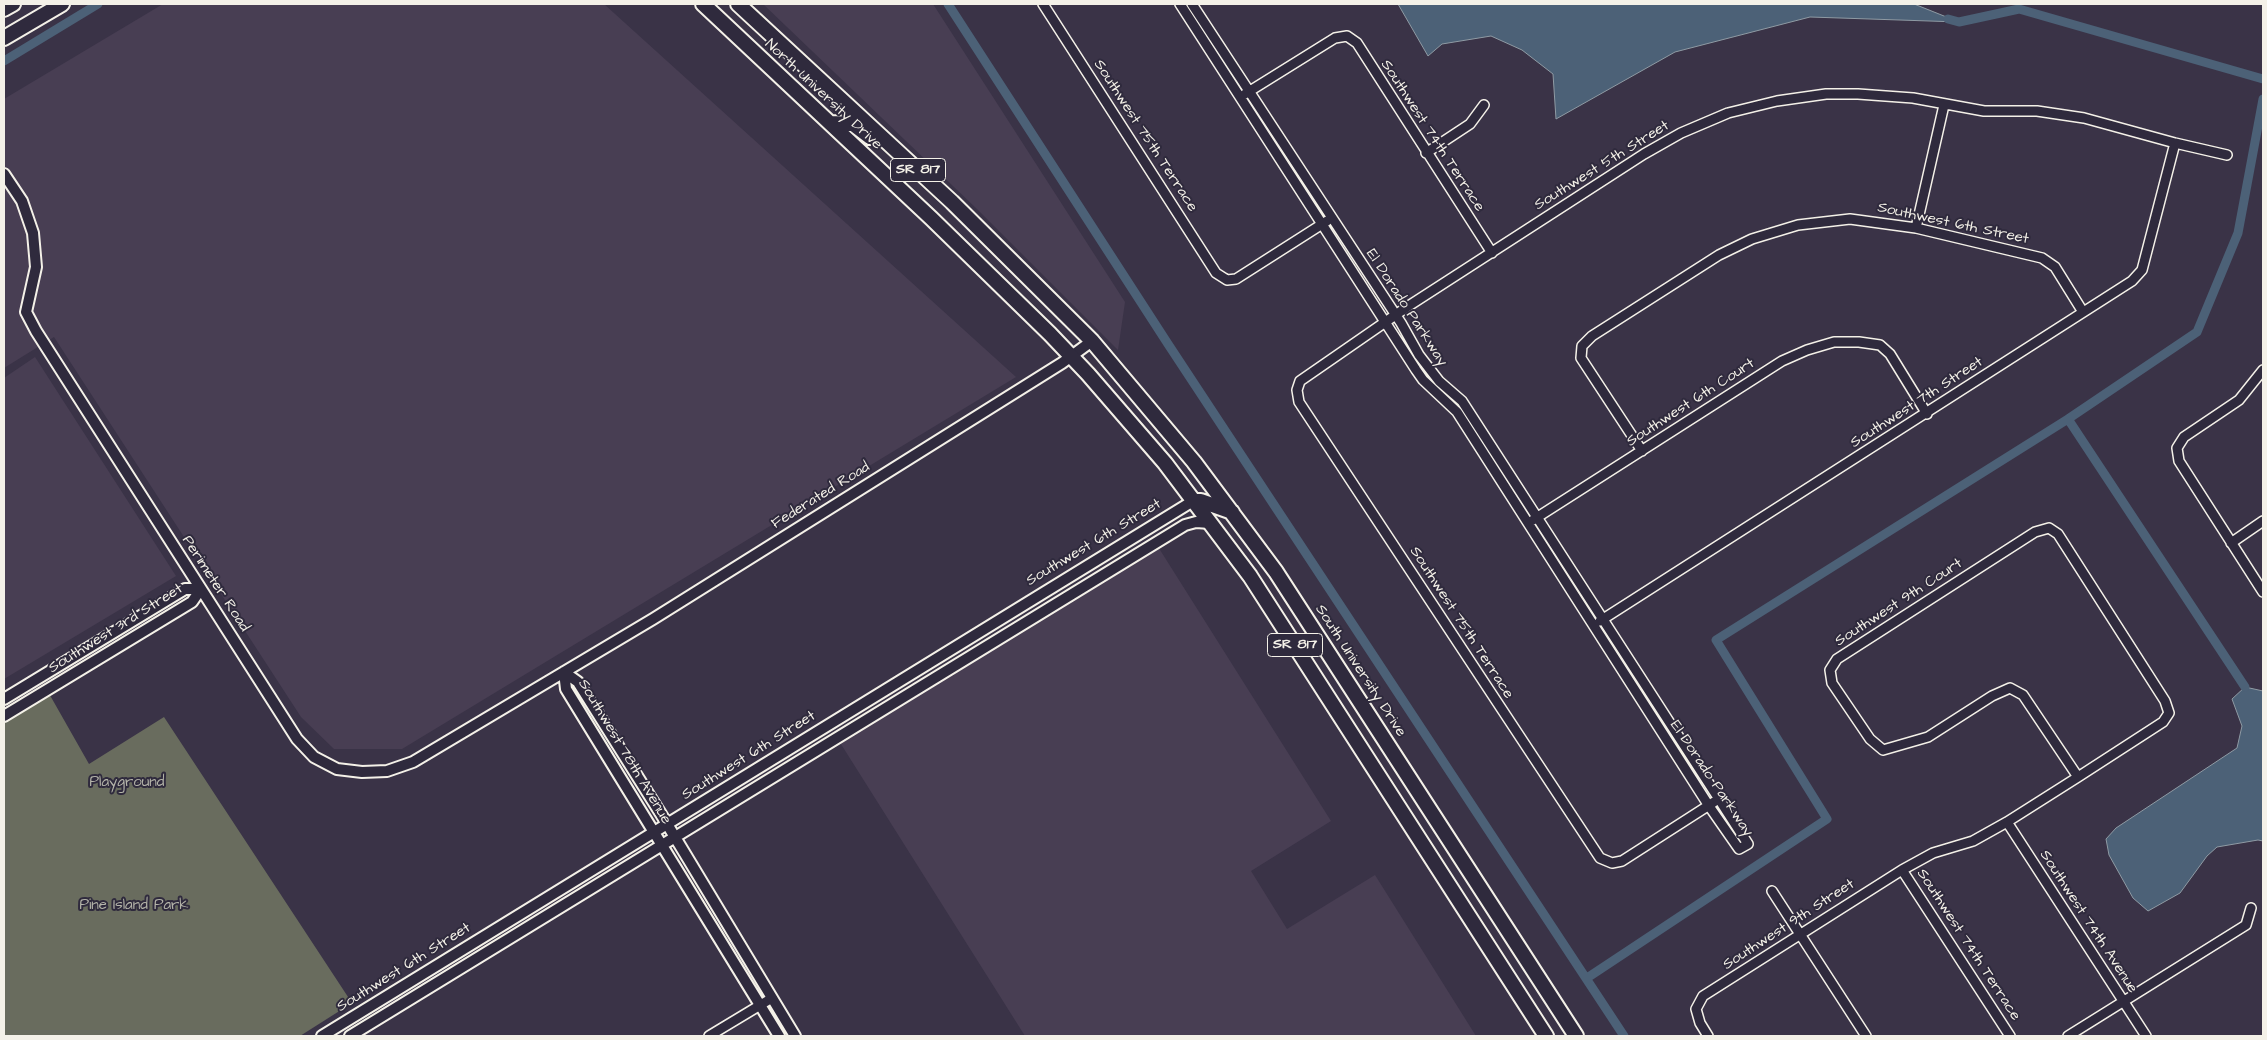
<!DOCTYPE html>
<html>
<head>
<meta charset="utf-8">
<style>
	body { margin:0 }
	#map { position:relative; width:2267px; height:1040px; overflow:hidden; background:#3a3347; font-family:"Architects Daughter",sans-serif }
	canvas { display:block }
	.frame { position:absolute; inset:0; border:5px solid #f4f1e8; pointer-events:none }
</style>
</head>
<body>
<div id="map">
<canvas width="2267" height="1040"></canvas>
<div class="frame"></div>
</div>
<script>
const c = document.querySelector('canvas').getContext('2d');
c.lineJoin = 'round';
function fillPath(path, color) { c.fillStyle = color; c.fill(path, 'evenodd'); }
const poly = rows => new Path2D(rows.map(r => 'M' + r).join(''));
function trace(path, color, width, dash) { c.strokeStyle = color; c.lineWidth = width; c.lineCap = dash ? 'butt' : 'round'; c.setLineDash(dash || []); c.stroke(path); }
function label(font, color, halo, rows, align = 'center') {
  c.font = font + ' "Architects Daughter",sans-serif'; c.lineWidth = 4; c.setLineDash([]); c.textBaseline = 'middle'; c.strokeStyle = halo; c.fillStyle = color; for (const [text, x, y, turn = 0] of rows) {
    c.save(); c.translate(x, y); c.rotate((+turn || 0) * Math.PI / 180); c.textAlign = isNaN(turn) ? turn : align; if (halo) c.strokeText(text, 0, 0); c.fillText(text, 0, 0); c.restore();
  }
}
const built = poly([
	[163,4,604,4,1016,377,402,749,334,749,301,717,54,337,4,368,4,99],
	[763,4,933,4,1125,302,1118,350,978,210],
	[35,357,176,576,4,679,4,378],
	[1155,542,1331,821,1251,871,1287,929,1375,875,1476,1036,1025,1036,839,741]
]);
const green = poly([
	[47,690,89,764,164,717,352,1003,300,1036,4,1036,4,716]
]);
const water = poly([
	[1398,4,1914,4,1959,22,1810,17,1675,52,1556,119,1553,74,1522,50,1491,36,1442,44,1428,56,1398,4],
	[2245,687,2263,691,2263,841,2258,840,2217,847,2207,856,2180,893,2148,911,2133,898,2109,855,2106,839,2116,828,2237,748,2242,726,2232,699,2245,687]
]);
const canal = poly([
	[948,4,1168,344,1624,1036],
	[1948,19,1959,22,2019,9,2263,79],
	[4,61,98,4],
	[2245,687,2068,419,2197,332,2238,233,2263,99],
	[1587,978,1827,819,1716,640,2068,419]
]);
const minor = poly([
	[1043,4,1216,273,1227,280,1236,279,1327,221],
	[1180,4,1416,370,1423,380,1457,412,1709,806,1739,849,1748,844,1462,401,1439,381,1419,355,1401,323,1192,4],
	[1245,94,1335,38,1347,36,1357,43,1492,253],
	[1426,153,1470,124,1484,105],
	[1916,228,1944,105],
	[2263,370,2239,400,2184,437,2177,448,2179,461,2263,592],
	[1642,451,1581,358,1582,346,1592,336,1719,255,1752,239,1798,225,1850,219,1916,228,2042,258,2055,267,2083,312],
	[1533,520,1782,361,1807,350,1834,342,1859,342,1880,345,1890,354,1927,414],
	[2231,543,2263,521],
	[1600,621,2132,281,2142,270,2175,143],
	[1714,802,1622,861,1612,863,1600,858,1299,402,1297,390,1300,381,1407,307,1644,154,1681,133,1728,113,1777,101,1826,94,1858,94,1913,98,1984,111,2037,111,2084,118,2175,143,2227,155],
	[2007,822,2146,1036],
	[1902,870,2010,1036],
	[1772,891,1866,1036],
	[709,1036,772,998],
	[1708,1036,1700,1023,1696,1009,1703,996,1902,870,1933,853,1973,841,2007,822,2078,777,2163,722,2169,713,2165,701,2058,534,2049,528,2035,532,1837,659,1830,670,1832,683,1870,739,1883,750,1928,737,1992,696,2010,688,2023,695,2078,777],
	[2068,1036,2246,925,2251,908]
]);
const tertiary = poly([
	[4,174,22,201,33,233,36,267,26,312,36,331,297,739,314,757,337,769,362,772,387,771,413,762,653,619,1062,363,1092,341],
	[564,672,578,682,661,814,795,1036],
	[564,672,566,689,779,1036],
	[4,699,185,589,201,589],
	[4,716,192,602,201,589],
	[322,1036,1193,501],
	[350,1036,1185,525,1196,522,1210,523]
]);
const primary = poly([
	[703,4,931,218,1050,334,1088,374,1165,463,1250,576,1546,1036],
	[738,4,952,202,1092,341,1194,462,1276,572,1576,1036],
	[4,9,13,4],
	[4,38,62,4],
	[830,123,853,124,870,137],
	[1193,501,1201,501,1232,512]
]);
const shields = [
	[918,170,55],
	[1295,645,55]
];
const shieldNames = [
	["SR 817",918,170],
	["SR 817",1295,645]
];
const streetNames = [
	["North University Drive",823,95,43],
	["Southwest 75th Terrace",1145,136,57],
	["Southwest 74th Terrace",1432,136,57],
	["Southwest 5th Street",1602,166,-32],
	["Southwest 6th Street",1953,224,12],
	["El Dorado Parkway",1406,308,57],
	["Southwest 6th Court",1691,403,-33],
	["Southwest 7th Street",1917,403,-33],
	["Federated Road",821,496,-32],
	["Southwest 6th Street",1094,543,-31],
	["Perimeter Road",215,584,57],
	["Southwest 9th Court",1899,603,-33],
	["Southwest 75th Terrace",1461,623,57],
	["Southwest 3rd Street",116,629,-32],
	["South University Drive",1360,671,57],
	["Southwest 78th Avenue",624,752,59],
	["Southwest 6th Street",749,756,-32],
	["El Dorado Parkway",1711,779,56],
	["Southwest 74th Avenue",2088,922,57],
	["Southwest 9th Street",1789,925,-33],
	["Southwest 74th Terrace",1968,945,57],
	["Southwest 6th Street",404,968,-32]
];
const parkNames = [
	["Playground",127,783],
	["Pine Island Park",134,906]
];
fillPath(built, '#483e53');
fillPath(green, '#696c5e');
fillPath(water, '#4c6177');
trace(water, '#8f9ba4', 1);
trace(canal, '#4c6177', 9);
trace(minor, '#f4f1e8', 12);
trace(tertiary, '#f4f1e8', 14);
trace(primary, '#f4f1e8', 18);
trace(minor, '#2f2a3d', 9);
trace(tertiary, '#2f2a3d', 10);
trace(primary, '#2f2a3d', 14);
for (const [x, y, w] of shields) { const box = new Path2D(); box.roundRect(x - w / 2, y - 11.5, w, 23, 4); c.fillStyle = '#2f2a3d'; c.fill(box); trace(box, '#f4f1e8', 1); }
label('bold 14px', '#f4f1e8', null, shieldNames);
label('15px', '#f4f1e8', '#2f2a3d', streetNames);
label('15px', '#b5b5aa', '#2f2a3d', parkNames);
</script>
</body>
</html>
